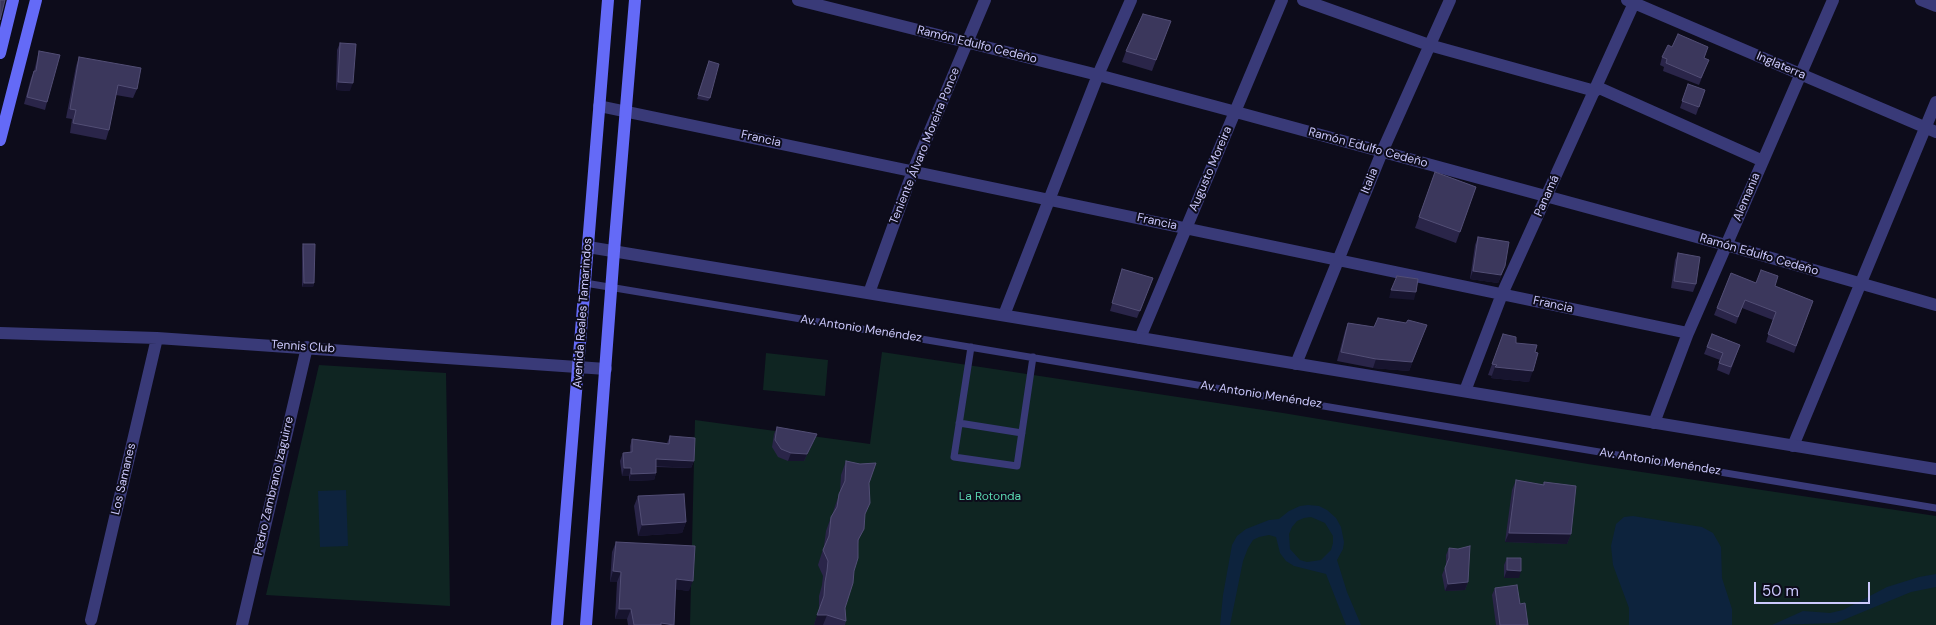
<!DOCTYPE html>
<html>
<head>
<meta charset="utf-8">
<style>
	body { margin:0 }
	#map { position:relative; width:1936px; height:625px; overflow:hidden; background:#0d0c1b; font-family:"DM Sans",sans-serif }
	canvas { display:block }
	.scale { position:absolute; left:1754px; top:582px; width:116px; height:22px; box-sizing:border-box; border:2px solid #cbc8fc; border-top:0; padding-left:6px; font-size:15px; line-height:18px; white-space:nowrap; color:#cbc8fc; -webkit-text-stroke:4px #0d0c1b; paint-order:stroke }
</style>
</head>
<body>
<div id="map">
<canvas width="1936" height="625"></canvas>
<div class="scale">50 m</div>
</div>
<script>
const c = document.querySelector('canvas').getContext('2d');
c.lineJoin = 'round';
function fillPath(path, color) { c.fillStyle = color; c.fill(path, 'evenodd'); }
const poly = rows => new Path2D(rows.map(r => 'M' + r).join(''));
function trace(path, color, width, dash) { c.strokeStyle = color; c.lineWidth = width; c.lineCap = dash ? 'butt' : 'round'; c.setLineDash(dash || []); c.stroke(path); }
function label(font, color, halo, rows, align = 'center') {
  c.font = font + ' "DM Sans",sans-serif'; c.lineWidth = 4; c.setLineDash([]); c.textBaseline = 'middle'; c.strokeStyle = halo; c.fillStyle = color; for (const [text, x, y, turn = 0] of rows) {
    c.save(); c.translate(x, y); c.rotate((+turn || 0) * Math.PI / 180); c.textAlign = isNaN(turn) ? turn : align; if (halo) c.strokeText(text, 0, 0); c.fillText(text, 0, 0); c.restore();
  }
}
const green = poly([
	[882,352,1283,413,1588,464,1936,516,1936,625,690,625,695,420,870,444],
	[766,353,828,360,825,396,763,390],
	[319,365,446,373,450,606,266,595]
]);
const water = poly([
	[346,490,348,546,320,547,318,491],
	[1308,505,1319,506,1327,510,1336,518,1341,527,1344,542,1343,549,1337,560,1347,592,1361,625,1346,625,1326,574,1294,566,1286,561,1280,553,1276,537,1269,535,1259,537,1253,540,1248,548,1243,561,1230,625,1220,625,1223,595,1232,545,1237,536,1246,529,1269,520,1279,519,1289,511,1300,506],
	[1311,517,1325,523,1333,536,1333,543,1331,550,1321,560,1307,562,1300,560,1290,549,1289,534,1292,527,1297,521,1304,518],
	[1633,516,1702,527,1713,533,1721,547,1722,578,1732,609,1732,625,1629,625,1629,608,1613,565,1611,546,1616,524,1624,517],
	[1936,574,1936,587,1911,592,1836,623,1772,625,1803,611,1830,613,1843,610,1887,587,1919,577]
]);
const service = poly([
	[585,283,1936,508],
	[971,347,954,457,1017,466,1033,357],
	[959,423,1022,433]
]);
const minor = poly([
	[798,0,1098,75,1236,112,1726,245,1936,305],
	[1303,0,1429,45,1595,91,1597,87,1763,161],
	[1627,0,1936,132],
	[1921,0,1936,6],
	[599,106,1688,333],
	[869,293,913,171,985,0],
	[1004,315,1098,75,1131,0],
	[0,333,157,338,606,369],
	[1140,338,1282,0],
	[1296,364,1382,152,1450,0],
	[1465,391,1502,294,1634,3],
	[1654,423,1688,333,1833,0],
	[1793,446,1936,102],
	[91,620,157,338],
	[242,625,307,347]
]);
const tertiary = poly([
	[588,247,1936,469]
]);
const secondary = poly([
	[0,53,13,0],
	[0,140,36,0],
	[557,625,608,0],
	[586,625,614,251,635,0]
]);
const wall = poly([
	[1171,21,1152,71,1122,62,1126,51],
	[340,43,350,91,336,90,337,50],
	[39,51,47,102,45,110,24,104,31,78,34,71],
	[79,57,137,89,133,98,116,95,109,130,106,140,70,133,72,119,66,118,76,66],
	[1662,57,1704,58,1706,67,1699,85,1663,71,1664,67,1660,65],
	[709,61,710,98,708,101,697,99],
	[1688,84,1705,90,1696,115,1680,108],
	[1435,172,1476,187,1456,243,1415,228],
	[1478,237,1502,274,1498,283,1470,279,1475,245],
	[303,244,314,283,313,287,302,287,302,248],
	[1678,253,1696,284,1693,292,1671,288,1675,260],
	[1122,269,1153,278,1137,318,1110,311],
	[1731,273,1756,283,1775,286,1813,301,1794,353,1766,342,1773,320,1742,308,1736,324,1714,315],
	[1348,323,1374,327,1406,323,1427,325,1409,371,1373,368,1337,361,1345,331],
	[1503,334,1516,343,1535,352,1529,382,1491,378,1492,376,1488,375],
	[1712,334,1740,345,1729,375,1717,370,1720,360,1704,354],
	[777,427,814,441,804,461,788,461,778,457,772,447,774,434],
	[670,436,694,461,691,468,656,467,656,473,654,480,629,481,629,476,622,476,620,461,623,453,630,452,630,446,632,439,667,443],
	[846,461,869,483,864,517,858,544,854,571,845,608,846,621,845,625,814,625,819,610,819,596,822,585,823,576,818,565,824,546,826,531,831,517,833,513,834,509,840,492,841,475],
	[1516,480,1543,485,1544,482,1571,534,1567,544,1505,542,1512,490],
	[638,496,686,522,682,533,638,536,634,506],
	[616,542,689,591,675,589,674,625,628,625,627,619,615,619,617,582,610,582,612,552],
	[1449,548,1468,582,1465,590,1445,591,1442,575,1446,565,1446,555],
	[1507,558,1519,578,1504,578,1504,565],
	[1495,588,1520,604,1528,625,1496,625,1492,595]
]);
const shadedWall = poly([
	[338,82,353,83,350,91,336,90],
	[1505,266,1498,283,1470,279,1473,271],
	[304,283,314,283,313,287,302,287],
	[1391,290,1416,292,1414,300,1389,298],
	[1427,325,1409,371,1373,368,1376,359],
	[1495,367,1533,371,1529,382,1491,378],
	[817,434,814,441,804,461,788,461,791,453],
	[656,459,694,461,691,468,654,466],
	[624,468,631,468,629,476,622,476],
	[656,473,654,480,629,481,631,474],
	[686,522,682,533,638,536,642,525],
	[1509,533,1571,534,1567,544,1505,542],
	[1507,570,1521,571,1519,578,1504,578],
	[613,571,621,572,617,582,610,582],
	[676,579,693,581,689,591,672,589],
	[1468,582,1465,590,1445,591,1448,584],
	[619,609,631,609,627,619,615,619],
	[817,615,827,615,823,625,814,625],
	[661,623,674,625,661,625]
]);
const building = poly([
	[0,0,5,0,0,20,0,0],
	[1143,14,1171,21,1156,60,1126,51,1143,14],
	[1678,34,1708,47,1704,58,1709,60,1701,78,1666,63,1667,59,1662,57,1668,45,1672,47,1678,34],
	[340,43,356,44,353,83,338,82,340,43],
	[39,51,60,55,47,102,27,97,34,71,36,71,39,51],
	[79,57,141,68,137,89,118,85,109,130,73,123,76,110,70,109,79,57],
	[709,61,719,64,710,98,698,95,709,61],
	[1688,84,1705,90,1699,107,1682,101,1688,84],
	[1435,172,1476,187,1460,232,1419,217,1435,172],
	[1478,237,1509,242,1505,266,1501,275,1473,271,1478,237],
	[303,244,315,244,314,283,304,283,303,244],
	[1678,253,1700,257,1696,284,1674,281,1678,253],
	[1122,269,1153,278,1140,311,1112,303,1122,269],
	[1761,270,1778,276,1775,286,1813,301,1796,346,1768,334,1776,312,1745,300,1738,317,1717,308,1731,273,1756,283,1761,270],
	[1397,276,1418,279,1416,292,1391,290,1397,276],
	[1378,318,1406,323,1408,320,1427,325,1412,362,1376,359,1341,352,1348,323,1374,327,1378,318],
	[1503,334,1516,337,1516,343,1537,345,1535,352,1538,353,1533,371,1495,367,1497,365,1492,364,1503,334],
	[1712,334,1740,345,1731,367,1719,363,1723,353,1707,347,1712,334],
	[777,427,817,434,807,454,791,453,781,449,775,440,777,427],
	[670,436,695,438,694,461,656,459,656,473,631,474,631,468,624,468,623,453,632,452,632,439,669,444,670,436],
	[846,461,860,464,876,463,869,483,870,503,865,514,864,529,858,540,858,558,854,571,853,583,845,608,846,621,827,615,817,615,824,596,825,582,827,571,828,561,823,550,829,536,831,517,837,507,839,494,845,481,846,461],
	[1516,480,1544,485,1544,482,1576,486,1571,534,1509,533,1516,480],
	[684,494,686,522,642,525,638,496,684,494],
	[616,542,695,546,693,581,676,579,674,625,661,623,661,625,634,625,631,609,619,609,621,572,613,571,616,542],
	[1470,546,1468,582,1448,584,1445,568,1449,558,1449,548,1458,549,1470,546],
	[1507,558,1521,558,1521,571,1507,570,1507,558],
	[1517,585,1520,604,1525,603,1528,625,1500,625,1495,588,1517,585]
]);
const streetNames = [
	["Ramón Edulfo Cedeño",977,45,14],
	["Inglaterra",1781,66,23],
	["Francia",761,139,12],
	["Teniente Álvaro Moreira Ponce",925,146,-68],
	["Ramón Edulfo Cedeño",1368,148,15],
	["Augusto Moreira",1211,169,-67],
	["Italia",1370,181,-68],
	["Panamá",1547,196,-66],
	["Alemania",1747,197,-67],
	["Francia",1157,222,12],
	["Ramón Edulfo Cedeño",1759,255,16],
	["Francia",1553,305,12],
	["Avenida Reales Tamarindos",583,313,-86],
	["Av. Antonio Menéndez",861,329,9],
	["Tennis Club",303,347,4],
	["Av. Antonio Menéndez",1261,395,9],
	["Av. Antonio Menéndez",1660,462,9],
	["Los Samanes",124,479,-77],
	["Pedro Zambrano Izaguirre",274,486,-77]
];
const parkNames = [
	["La Rotonda",990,497]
];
fillPath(green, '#0f2522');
fillPath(water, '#0d233d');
trace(service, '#393a78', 7);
trace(minor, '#393a78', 12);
trace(tertiary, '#393a78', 12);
trace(secondary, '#646af7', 12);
fillPath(wall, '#2a2549');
fillPath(shadedWall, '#17142e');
fillPath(building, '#3b375c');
trace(building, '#524e75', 1);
label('12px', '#cbc8fc', '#0d0c1b', streetNames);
label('12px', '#5ad7b0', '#0d0c1b', parkNames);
</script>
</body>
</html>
